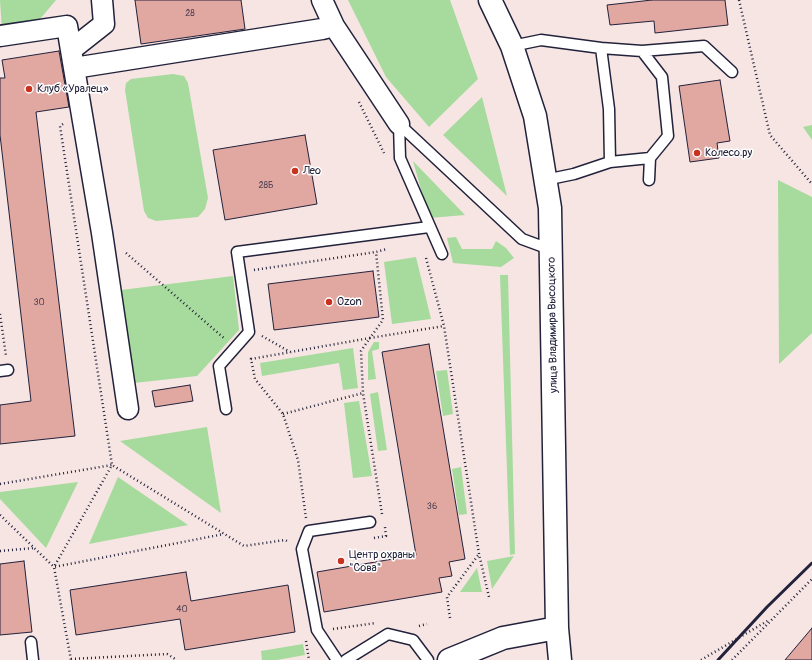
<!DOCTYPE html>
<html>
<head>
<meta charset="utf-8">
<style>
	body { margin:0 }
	canvas { display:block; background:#f6e5e3 }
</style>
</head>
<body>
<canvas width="812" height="660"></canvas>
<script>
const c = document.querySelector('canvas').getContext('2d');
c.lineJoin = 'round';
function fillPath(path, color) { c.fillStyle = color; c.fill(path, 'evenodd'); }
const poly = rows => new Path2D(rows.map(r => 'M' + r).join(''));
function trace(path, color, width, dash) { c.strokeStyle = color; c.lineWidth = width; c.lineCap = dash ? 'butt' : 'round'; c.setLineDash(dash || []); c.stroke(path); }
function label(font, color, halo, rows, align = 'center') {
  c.font = font + ' Pangolin,sans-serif'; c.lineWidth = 3; c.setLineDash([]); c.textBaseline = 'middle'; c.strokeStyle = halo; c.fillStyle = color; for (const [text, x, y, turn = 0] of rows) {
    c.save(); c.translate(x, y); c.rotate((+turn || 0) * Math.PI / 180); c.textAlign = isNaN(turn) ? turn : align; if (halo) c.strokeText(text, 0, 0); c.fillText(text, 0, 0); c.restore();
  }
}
const green = poly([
	[0,0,56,0,35,25,2,32],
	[348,0,450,0,478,79,429,127,386,77],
	[173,74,184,76,188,83,208,198,205,209,198,217,156,221,148,218,144,211,125,90,126,83,131,79],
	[482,97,507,196,443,135],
	[812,125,812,140,803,127],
	[413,161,465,215,429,218],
	[778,180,812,197,812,333,779,364],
	[456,237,462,249,492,249,496,241,506,248,514,258,501,267,453,263,447,238],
	[416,257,431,319,392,324,384,262],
	[500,275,508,275,515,554,510,555],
	[233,276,239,330,197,376,134,383,121,290],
	[374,342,379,342,379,349,372,351,376,379,368,380,368,352],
	[353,348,358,388,343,390,339,363,262,376,260,363],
	[447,370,453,414,443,416,436,371],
	[378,392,387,450,378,451,370,394],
	[359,401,372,476,353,478,344,403],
	[207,427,221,513,120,441],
	[461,467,467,514,459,515,452,469],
	[118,477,188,525,89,544],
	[78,482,46,548,0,499,0,492],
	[514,556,492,589,487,561],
	[477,568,482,592,460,592],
	[303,644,305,655,277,660,262,660,261,651]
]);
const building = poly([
	[135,0,241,0,245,29,141,44,135,0],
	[652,0,725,0,728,25,655,33,654,21,610,25,607,5,652,0],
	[59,51,69,107,36,112,75,436,0,444,0,405,31,401,0,135,0,78,5,78,2,60,59,51],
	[720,80,730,141,717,143,719,158,690,162,679,86,720,80],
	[305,135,317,204,225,220,213,150,305,135],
	[373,271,379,317,274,330,268,284,373,271],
	[429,344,465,559,449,562,452,576,439,578,442,592,324,612,317,572,416,555,382,352,429,344],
	[190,385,193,401,155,407,152,391,190,385],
	[24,561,32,632,0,635,0,564,24,561],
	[186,572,191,601,288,585,295,632,185,650,180,619,76,635,70,590,186,572],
	[812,628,812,660,785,660,812,628]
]);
const path = poly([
	[739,0,770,135,812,184],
	[359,102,384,153],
	[63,124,60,126,112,465,244,546,285,540,289,542],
	[126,253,225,339],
	[426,258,444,326,479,554,489,597],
	[254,270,376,252],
	[0,314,6,356],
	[262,336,290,352],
	[283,414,363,393],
	[0,484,112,465,54,567,224,534],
	[382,514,363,393,361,351,370,338,444,326],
	[0,515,54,567,71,660],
	[306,518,298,460,283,414,255,379,251,359,370,338,383,320,376,252,387,249],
	[374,538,386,536,385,527],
	[0,551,34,548],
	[450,618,447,597,479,554],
	[419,626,427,624],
	[333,629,376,623],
	[306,641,309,660],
	[71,659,167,654,177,660],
	[701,660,769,620],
	[732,660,812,579]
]);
const service = poly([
	[512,46,541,40,601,48,609,109,610,162],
	[601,48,642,51,704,46,732,72],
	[642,51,662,77,668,136,650,158],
	[399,124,522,239,552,250],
	[399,124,400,158,442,254],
	[545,180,574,174,610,162,650,158,649,180],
	[0,371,8,370],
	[226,409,219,366,249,332,237,252,429,227],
	[31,642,33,660],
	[337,660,317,630,302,549,309,531,370,522],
	[346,660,388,634,413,640,428,660]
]);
const minor = poly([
	[322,0,334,26,399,124],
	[0,36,67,26,74,68,322,29,334,26],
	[71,50,104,24,102,0],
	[74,68,102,233,128,409]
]);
const secondary = poly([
	[490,0,512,46,535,116,550,208,557,628,560,660],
	[449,660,503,638,557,628]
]);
const rail = poly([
	[718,660,767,607,812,563]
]);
const markers = [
	[29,89,4,"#c8321e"],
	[697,153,4,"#c8321e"],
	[295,171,4,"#c8321e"],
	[329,302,4,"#c8321e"],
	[341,561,4,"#c8321e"]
];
const numberNames = [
	["28",190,14],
	["28Б",266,186],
	["30",39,303],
	["36",432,507],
	["40",182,610]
];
const poiNames = [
	["Клуб «Уралец»",37,89],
	["Колесо.ру",705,153],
	["Лео",303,171],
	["Ozon",337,302],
	["Центр охраны",349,555],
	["\"Сова\"",349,568]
];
const streetNames = [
	["улица Владимира Высоцкого",553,325,-91]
];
fillPath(green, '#a6db9d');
fillPath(building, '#e1a7a1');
trace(building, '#22223b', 1);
trace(service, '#22223b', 13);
trace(minor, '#22223b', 23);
trace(secondary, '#22223b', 25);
trace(path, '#22223b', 2.5, [1, 3]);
trace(service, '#fff', 10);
trace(minor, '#fff', 20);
trace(secondary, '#fff', 22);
trace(rail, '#22223b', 3);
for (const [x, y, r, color] of markers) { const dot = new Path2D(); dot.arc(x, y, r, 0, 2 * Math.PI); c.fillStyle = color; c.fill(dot); trace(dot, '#fff', 1.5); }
label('9px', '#524354', null, numberNames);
label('11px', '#22223b', '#fff', poiNames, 'left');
label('11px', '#22223b', '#fff', streetNames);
</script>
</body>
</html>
